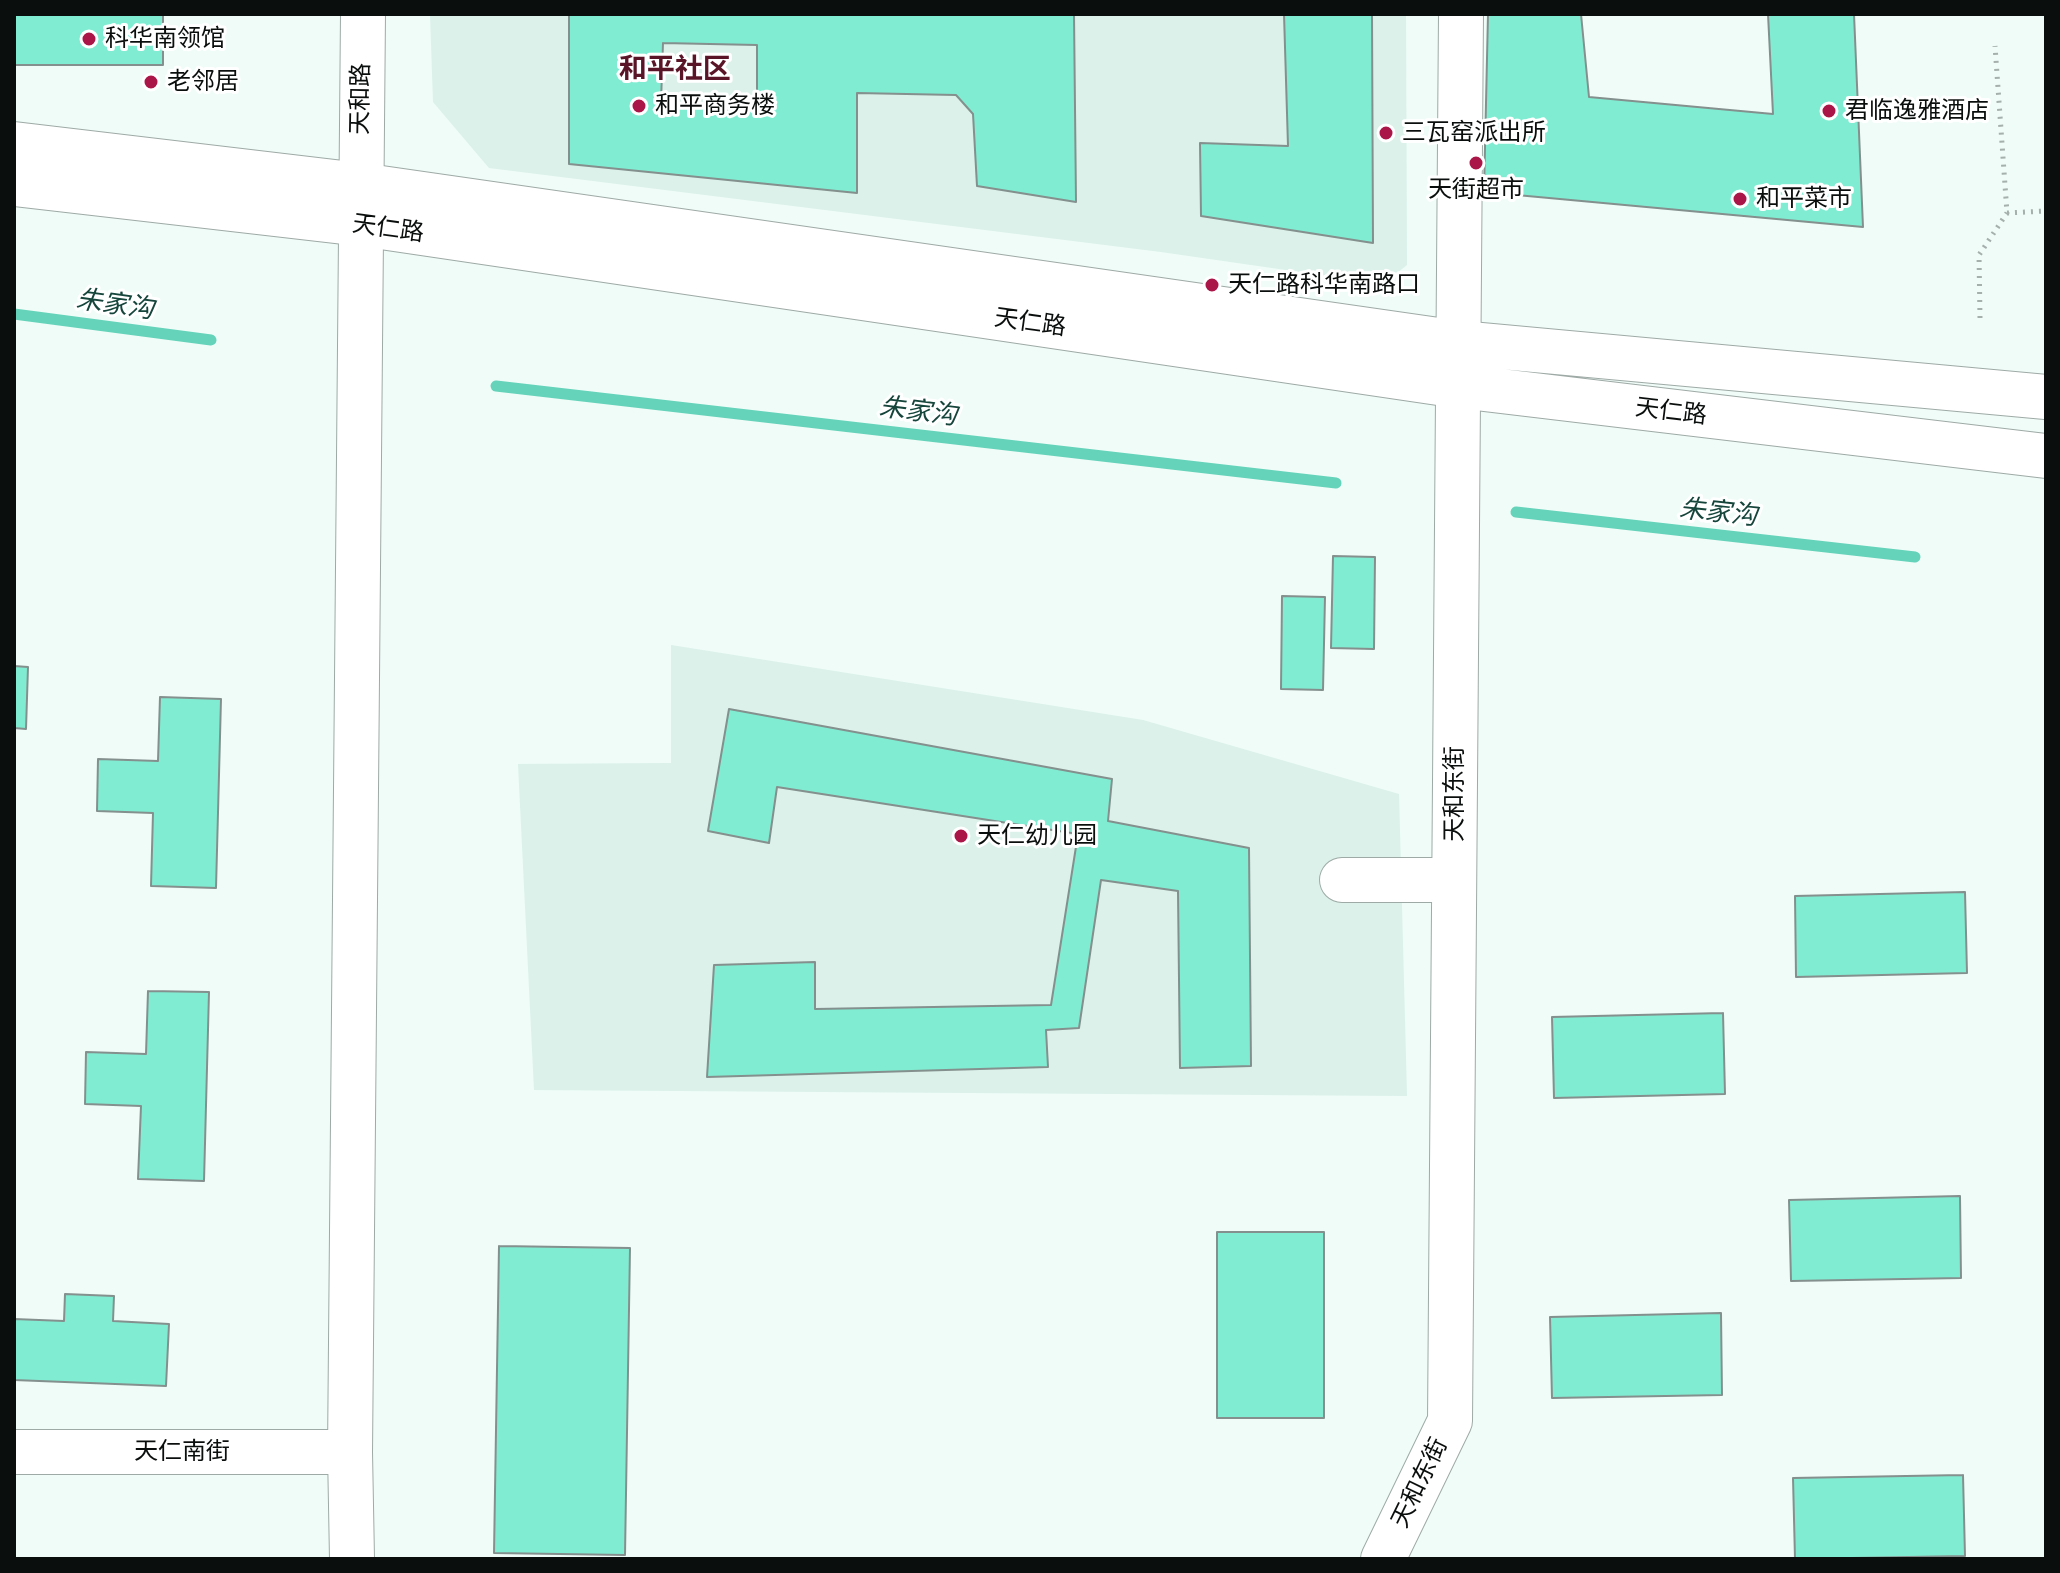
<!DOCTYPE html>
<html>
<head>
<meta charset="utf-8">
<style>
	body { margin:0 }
	#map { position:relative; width:2060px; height:1573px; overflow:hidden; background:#effcf8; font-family:Rubik,sans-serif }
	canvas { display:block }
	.frame { position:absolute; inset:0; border:16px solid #0a0e0d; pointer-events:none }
</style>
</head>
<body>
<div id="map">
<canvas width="2060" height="1573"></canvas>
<div class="frame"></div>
</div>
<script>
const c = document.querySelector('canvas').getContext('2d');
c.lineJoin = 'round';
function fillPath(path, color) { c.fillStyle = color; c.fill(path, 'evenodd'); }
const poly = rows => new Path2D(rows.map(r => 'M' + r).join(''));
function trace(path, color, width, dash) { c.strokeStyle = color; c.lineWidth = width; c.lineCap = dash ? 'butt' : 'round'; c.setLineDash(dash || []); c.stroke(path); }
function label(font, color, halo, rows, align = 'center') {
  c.font = font + ' Rubik,"Noto Sans SC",sans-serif'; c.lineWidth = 6; c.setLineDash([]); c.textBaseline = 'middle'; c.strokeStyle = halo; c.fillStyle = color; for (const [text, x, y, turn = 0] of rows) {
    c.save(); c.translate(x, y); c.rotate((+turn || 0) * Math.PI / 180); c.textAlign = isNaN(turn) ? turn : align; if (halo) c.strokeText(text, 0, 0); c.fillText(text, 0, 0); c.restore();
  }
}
const built = poly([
	[430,14,1406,14,1407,265,1383,284,1161,252,489,168,433,102],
	[671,645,1143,720,1399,794,1407,1096,534,1090,518,764,671,763]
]);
const stream = poly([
	[14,314,211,340],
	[496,386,1336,483],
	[1516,512,1915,557]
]);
const building = poly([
	[14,14,163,14,163,65,14,65,14,14],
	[569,14,1074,14,1076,202,977,186,973,114,956,95,857,93,857,193,569,164,569,14],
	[663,43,757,45,757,109,661,102,663,43],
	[1284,14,1372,14,1373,243,1201,216,1200,143,1288,146,1284,14],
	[1488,14,1581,14,1589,97,1773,114,1768,14,1854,14,1863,227,1484,192,1488,14],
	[1333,556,1375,557,1374,649,1331,648,1333,556],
	[1282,596,1325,597,1323,690,1281,689,1282,596],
	[14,666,28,667,26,729,14,728,14,666],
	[160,697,221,699,216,888,151,886,153,813,97,811,98,759,158,761,160,697],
	[729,709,1112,779,1108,821,1249,848,1251,1066,1180,1068,1178,891,1101,880,1079,1028,1046,1030,1048,1067,707,1077,714,965,815,962,815,1009,1051,1005,1078,834,777,787,769,843,708,831,729,709],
	[1965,892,1967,973,1796,977,1795,896,1965,892],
	[148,991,209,992,204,1181,138,1179,141,1106,85,1104,86,1052,146,1054,148,991],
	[1723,1013,1725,1094,1554,1098,1552,1017,1723,1013],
	[1960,1196,1961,1278,1791,1281,1789,1200,1960,1196],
	[1217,1232,1324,1232,1324,1418,1217,1418,1217,1232],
	[499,1246,630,1248,625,1555,494,1553,499,1246],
	[65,1294,114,1296,113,1321,169,1324,166,1386,14,1380,14,1319,64,1321,65,1294],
	[1721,1313,1722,1395,1552,1398,1550,1317,1721,1313],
	[1963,1475,1965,1556,1795,1559,1793,1478,1963,1475]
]);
const path = poly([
	[2007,213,2046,211],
	[1980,318,1979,255,2007,213,1995,46]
]);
const minor = poly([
	[1342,880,1454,880],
	[14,1452,350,1452],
	[352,1559,350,1452,363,14],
	[1383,1559,1450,1421,1461,14]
]);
const major = poly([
	[14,144,360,185,1459,343,2046,397],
	[14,184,361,224,1459,386,2046,456]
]);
const markers = [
	[89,39,8,"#aa1647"],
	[151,82,8,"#aa1647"],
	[639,106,8,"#aa1647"],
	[1829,111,8,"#aa1647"],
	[1386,133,8,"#aa1647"],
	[1476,163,8,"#aa1647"],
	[1740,199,8,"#aa1647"],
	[1212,285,8,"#aa1647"],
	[961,836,8,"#aa1647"]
];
const poiNames = [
	["科华南领馆",105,39],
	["老邻居",167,82],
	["和平商务楼",655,106],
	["君临逸雅酒店",1845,111],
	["三瓦窑派出所",1402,133],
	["天街超市",1476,190,"center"],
	["和平菜市",1756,199],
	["天仁路科华南路口",1228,285],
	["天仁幼儿园",977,836]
];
const streetNames = [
	["天和路",361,99,-89],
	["天仁路",388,229,8],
	["天仁路",1030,323,8],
	["天仁路",1671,412,7],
	["天和东街",1455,794,-90],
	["天仁南街",182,1452],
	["天和东街",1420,1483,-64]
];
const waterNames = [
	["朱家沟",115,305,8],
	["朱家沟",918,412,7],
	["朱家沟",1718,513,6]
];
const quarterNames = [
	["和平社区",675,70]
];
fillPath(built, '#dbf1ea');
trace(stream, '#65d3b9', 11);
fillPath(building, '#80edd2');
trace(building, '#84908d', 2);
trace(minor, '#9eaaa6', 46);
trace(major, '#9eaaa6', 46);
trace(path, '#a5afac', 5, [2, 6]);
trace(minor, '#fff', 44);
trace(major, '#fff', 44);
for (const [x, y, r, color] of markers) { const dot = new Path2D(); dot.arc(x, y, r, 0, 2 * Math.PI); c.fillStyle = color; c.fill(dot); trace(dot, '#fff', 3); }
label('24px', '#0a0e0d', '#fff', poiNames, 'left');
label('24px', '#0a0e0d', '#fff', streetNames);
label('italic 26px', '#15453b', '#fff', waterNames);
label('bold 28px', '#591527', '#fff', quarterNames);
</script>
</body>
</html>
